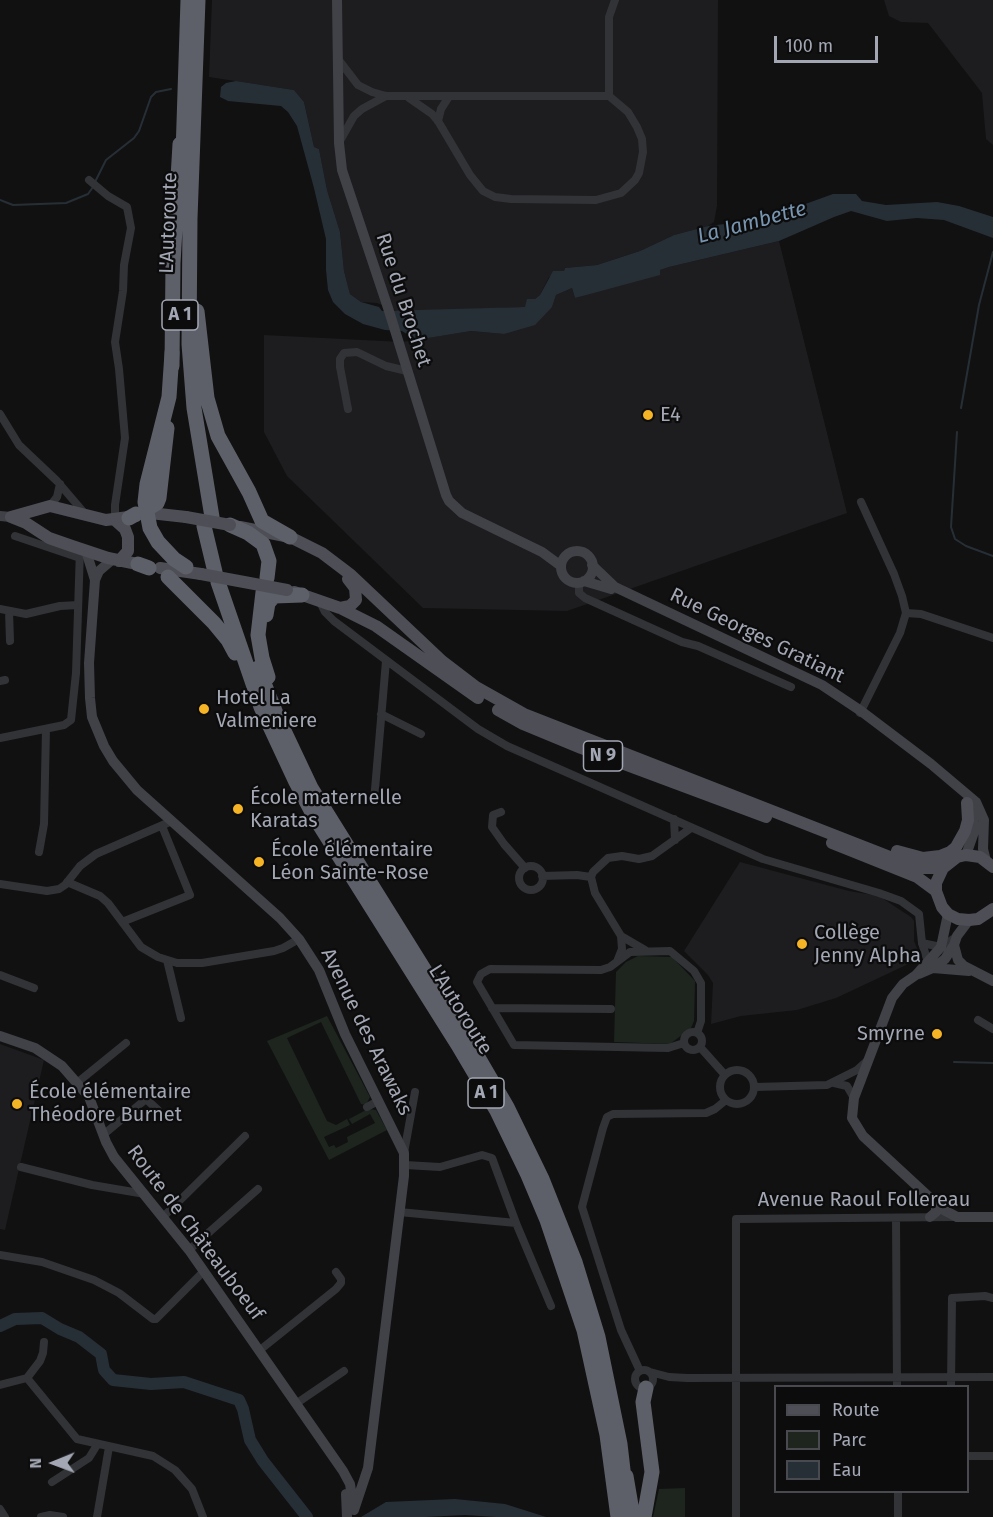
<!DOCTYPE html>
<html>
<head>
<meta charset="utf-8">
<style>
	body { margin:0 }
	#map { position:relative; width:993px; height:1517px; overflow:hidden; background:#111112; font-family:"Fira Sans",sans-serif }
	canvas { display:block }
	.legend { position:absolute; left:774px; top:1385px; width:195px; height:108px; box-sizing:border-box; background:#0c0c0d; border:2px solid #484a4f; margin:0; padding:8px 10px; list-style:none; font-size:18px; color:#a2a7b3 }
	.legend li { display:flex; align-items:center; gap:12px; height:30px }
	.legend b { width:30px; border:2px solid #484a4f }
	.north { position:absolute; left:24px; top:1433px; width:60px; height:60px; -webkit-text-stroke:4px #0c0c0d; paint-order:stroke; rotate:269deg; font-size:16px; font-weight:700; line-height:24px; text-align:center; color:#a2a7b3 }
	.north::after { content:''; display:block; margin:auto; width:21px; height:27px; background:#a2a7b3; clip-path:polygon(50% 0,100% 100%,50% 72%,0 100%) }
	.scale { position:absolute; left:774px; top:36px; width:104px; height:27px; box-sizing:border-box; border:3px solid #a2a7b3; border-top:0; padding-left:8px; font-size:18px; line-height:21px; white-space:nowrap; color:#a2a7b3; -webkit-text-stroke:4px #0c0c0d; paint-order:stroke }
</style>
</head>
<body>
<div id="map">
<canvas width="993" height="1517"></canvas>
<ul class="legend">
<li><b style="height:8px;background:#4e4f56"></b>Route</li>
<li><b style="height:16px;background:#1d251e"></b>Parc</li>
<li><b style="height:16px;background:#272f36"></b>Eau</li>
</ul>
<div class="north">N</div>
<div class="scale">100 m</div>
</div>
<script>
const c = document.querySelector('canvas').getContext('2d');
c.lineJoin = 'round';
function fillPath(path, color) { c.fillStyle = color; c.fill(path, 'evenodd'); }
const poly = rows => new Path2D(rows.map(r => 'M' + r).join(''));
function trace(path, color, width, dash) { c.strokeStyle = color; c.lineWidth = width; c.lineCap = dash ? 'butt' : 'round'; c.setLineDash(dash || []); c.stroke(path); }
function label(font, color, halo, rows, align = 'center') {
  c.font = font + ' "Fira Sans",sans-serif'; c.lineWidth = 4.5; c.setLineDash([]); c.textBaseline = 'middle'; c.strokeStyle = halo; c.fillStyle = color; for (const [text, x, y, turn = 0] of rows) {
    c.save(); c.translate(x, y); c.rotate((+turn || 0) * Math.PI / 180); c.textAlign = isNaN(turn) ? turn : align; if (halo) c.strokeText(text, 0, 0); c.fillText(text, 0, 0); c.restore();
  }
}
const built = poly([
	[212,0,718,0,717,206,714,222,708,226,674,235,640,251,597,265,565,268,564,271,549,277,540,295,525,307,400,312,377,303,361,302,350,294,344,271,340,232,327,190,319,149,314,147,304,102,294,90,209,77],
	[884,0,993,0,993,145,986,139,982,93,928,23,901,22,889,16],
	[779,241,847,513,567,611,423,608,287,476,264,432,264,335,402,342,471,331,504,334,552,307,556,295,572,288,575,298,669,267],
	[740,862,849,891,879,896,911,917,914,921,914,941,921,958,836,998,797,1010,741,1016,711,1024,713,983,708,975,684,951],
	[0,1044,44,1060,5,1230,0,1229]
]);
const green = poly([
	[638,956,672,957,695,981,694,1021,691,1028,670,1044,614,1042,616,972,626,962],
	[327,1016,370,1097,366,1105,361,1104,321,1022,287,1038,327,1121,336,1125,347,1119,350,1125,324,1137,329,1147,334,1145,336,1148,348,1142,347,1137,375,1123,370,1114,352,1124,349,1119,368,1109,376,1110,387,1130,329,1160,267,1041],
	[685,1488,685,1517,653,1517,659,1489]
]);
const water = poly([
	[236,81,294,90,304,102,314,147,319,149,327,190,340,232,344,271,350,294,361,302,379,307,382,311,525,307,527,299,535,299,540,295,553,271,564,271,565,268,597,265,640,251,674,235,708,226,742,222,775,215,833,194,856,194,862,201,886,205,937,202,959,206,993,217,993,238,944,220,917,218,887,221,851,211,834,217,779,241,669,267,660,270,660,275,575,298,572,288,556,295,552,307,535,325,504,334,471,331,416,340,402,331,385,330,363,324,345,314,333,302,328,290,326,270,326,239,314,188,297,126,288,112,281,106,228,101,220,97,221,87,226,83],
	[455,1499,505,1504,546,1517,496,1517,465,1515,425,1517,361,1517,386,1502]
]);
const stream = poly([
	[95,182,106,160,134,138,139,131,151,97,156,92,171,89],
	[0,200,13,205,66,203,88,194,93,187],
	[961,408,979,305,993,252],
	[957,432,951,527,955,539,966,546,993,556],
	[954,1062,993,1063]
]);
const river = poly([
	[0,1326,15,1319,42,1318,60,1329,79,1337,101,1354,104,1370,113,1380,151,1384,184,1382,239,1400,243,1409,250,1440,263,1461,307,1517]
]);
const street = poly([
	[338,59,358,85,372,92,386,96,609,96,628,112,637,127,642,139,643,152,639,173,635,180,621,193,596,200,511,199,495,197,483,191,470,175,438,121,432,114,409,98],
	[609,96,609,17,615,0],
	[438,121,441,109,448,98],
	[341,139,354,116,362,109,386,96],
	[89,180,108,196,127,207,131,228,124,265,123,291,115,342,119,369,125,438,115,505,115,520],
	[348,409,340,367,340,359,344,353,357,352,386,366,407,371],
	[0,414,19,445,57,481,86,515],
	[50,506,57,497,60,484],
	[15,536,80,558],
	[579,582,579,593,585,598,682,642,698,646,791,687],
	[320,602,325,612,334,621,478,729,507,746,763,859,879,893,901,901,919,914,922,943,928,962],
	[0,609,26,614,60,606,78,605],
	[9,611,10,641],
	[906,613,921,614,993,638],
	[0,681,5,680],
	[860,713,900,633,906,613,902,596,894,574,861,502],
	[381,714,421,734],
	[0,738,64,725,71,720,76,673,80,549],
	[374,801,386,661],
	[501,812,493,815,492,827,504,844,525,868],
	[674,819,675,840],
	[39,852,44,824,46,729],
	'519 878a12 12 0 1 1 24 0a12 12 0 1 1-24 0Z',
	[542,876,577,875,591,877],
	[67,882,100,896,108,903,141,947,158,957,177,963,202,963,274,951,283,948,299,939],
	[0,884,47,891,59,889,65,885,80,866,96,854,172,821],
	[122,922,190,895,162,826],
	[922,943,941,947,956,937],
	[645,950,621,936,595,893,591,877,593,872,608,858,622,856,639,859,652,856,691,828],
	[618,959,622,949,621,936],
	[167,960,181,1018],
	[0,975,34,988],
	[492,1008,611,1009],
	[978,1020,993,1029],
	'684 1041a9 9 0 1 1 18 0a9 9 0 1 1-18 0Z',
	[684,1043,668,1048,514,1045,477,982,481,974,490,969,601,970,610,967,630,952,670,951,694,971,701,983,701,1021,697,1033],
	[700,1047,725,1075],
	'720 1087a17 17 0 1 1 34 0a17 17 0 1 1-34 0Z',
	[78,1082,126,1043],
	[834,1083,847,1086,854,1098],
	[755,1087,827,1085,857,1070,867,1061],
	[367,1107,378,1101],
	[103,1135,146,1099,158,1110],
	[404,1153,415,1092],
	[405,1165,440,1167,482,1155,492,1158,516,1223,551,1306],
	[21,1167,92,1185,145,1194],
	[399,1212,516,1223],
	[163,1217,245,1136],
	[896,1218,897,1386],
	[189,1250,258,1189],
	[0,1255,42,1262,94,1280,119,1293,153,1319,156,1319,204,1271],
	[260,1350,336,1289,341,1283,341,1279,336,1272],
	'635 1379a9 9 0 1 1 18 0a9 9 0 1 1-18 0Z',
	[640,1371,621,1330,582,1207,603,1128,607,1117,613,1114,706,1113,715,1109,726,1100],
	[650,1372,669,1377,687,1378,993,1377],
	[27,1378,77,1439,153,1456,175,1470,192,1489,203,1517],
	[0,1385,27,1378,40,1361,43,1353,44,1342],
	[951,1386,952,1298,985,1296,993,1298],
	[297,1403,344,1371],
	[968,1456,993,1456],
	[52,1482,89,1458,97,1445],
	[898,1492,898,1517],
	[0,1509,5,1517],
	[41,1517,50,1515,63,1517],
	[97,1517,109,1447],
	[736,1517,736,1219,956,1217]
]);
const secondary = poly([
	[337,0,339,143,342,170,389,311,446,495,449,501,462,513,542,552,561,566],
	[0,516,11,517],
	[86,551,95,580,89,663,90,698,92,717,104,746,113,761,137,790,280,918,299,939,319,970,345,1034,404,1153,404,1176,368,1468,354,1510],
	'561 567a16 16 0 1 1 32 0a16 16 0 1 1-32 0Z',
	[592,565,615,587,822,685,861,711,931,764,976,802,984,820,983,849,986,861],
	[95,580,99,571,113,559],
	[584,581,611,589],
	[966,855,975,829,973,816,968,805],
	[948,914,941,947,916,975,903,984,892,998,854,1098,852,1118,863,1136,942,1209,957,1217,993,1217],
	[954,945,958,960,964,966,993,981],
	[933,968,969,971],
	[919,974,933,968,945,959,954,945,957,936,969,920],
	[0,1036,35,1048,62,1066,89,1097,106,1142,114,1157,189,1250,343,1471,350,1484,354,1510],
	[930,1217,936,1212,936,1203],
	[346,1494,347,1517]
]);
const primary = poly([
	[150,513,186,517],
	[11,517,26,523,49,538,72,546,108,558,147,566],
	[11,517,50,506,106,520,136,516],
	[115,520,125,529,128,537,128,551,119,561],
	[240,527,290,537,322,553,351,575,442,661,476,687,524,714,890,857,924,868,943,868],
	[160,568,201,574],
	[294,592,340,608,376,626,478,698],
	[340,608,350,606,356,600,355,588,348,579],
	[498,710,523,724,581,748,766,817],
	[832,843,917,877,936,891],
	[897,851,923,858,940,856,950,852,956,847,965,831,968,820,967,803],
	[993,867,980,857,966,855,957,857,943,868,936,883,936,891,942,907,948,914,958,919,969,920,978,919,993,909]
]);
const highway = poly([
	[198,0,190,218,189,344,194,408,212,517],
	[183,154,188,0],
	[197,311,207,398,218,436,249,492,262,521,290,537],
	[172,366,173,263,180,144],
	[149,508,157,503,159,498,167,428],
	[129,518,136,514],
	[230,525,248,533,263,544,269,561,267,578],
	[204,526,215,572],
	[138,564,149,568],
	[168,577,214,623,228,640,235,653],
	[218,582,261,707,296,782,314,816,458,1045,497,1111,528,1175,547,1220,584,1330,607,1435,618,1517],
	[263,592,258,635,262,658,268,677],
	[266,615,268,603,274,596,302,595],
	[258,668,277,716,311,788,465,1035,507,1107,542,1179,575,1262,598,1337,620,1444,625,1487],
	[626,1476,633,1517],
	[644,1517,652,1472,643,1402,646,1388]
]);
const primaryBridge = poly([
	[186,517,230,525],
	[201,574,287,590]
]);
const highwayBridge = poly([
	[172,353,169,397,147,484,145,502,150,528,158,542,174,559,186,567]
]);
const markers = [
	[648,415,6,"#f5b326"],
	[204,709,6,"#f5b326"],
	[238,809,6,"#f5b326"],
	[259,862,6,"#f5b326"],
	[802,944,6,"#f5b326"],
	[937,1034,6,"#f5b326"],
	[17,1104,6,"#f5b326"]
];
const shields = [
	[180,315,36],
	[603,756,39],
	[486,1093,36]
];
const shieldNames = [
	["A 1",180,315],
	["N 9",603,756],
	["A 1",486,1093]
];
const streetNames = [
	["L'Autoroute",169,223,-88],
	["Rue du Brochet",403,300,72],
	["Rue Georges Gratiant",757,636,26],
	["L'Autoroute",460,1010,58],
	["Avenue des Arawaks",366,1032,64],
	["Avenue Raoul Follereau",864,1200],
	["Route de Châteauboeuf",195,1233,53]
];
const poiNames = [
	["E4",660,415],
	["Hotel La",216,698],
	["Valmeniere",216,721],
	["École maternelle",250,798],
	["Karatas",250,821],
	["École élémentaire",271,850],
	["Léon Sainte-Rose",271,873],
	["Collège",814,933],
	["Jenny Alpha",814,956],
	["Smyrne",925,1034,"right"],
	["École élémentaire",29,1092],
	["Théodore Burnet",29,1115]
];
const waterNames = [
	["La Jambette",752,223,-15]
];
fillPath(built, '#1d1d1f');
fillPath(green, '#1d251e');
fillPath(water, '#272f36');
trace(stream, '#272f36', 2);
trace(river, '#272f36', 12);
trace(street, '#323337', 8);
trace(secondary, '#404247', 10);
trace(primary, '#4e4f56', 12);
trace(highway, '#5e6069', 15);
trace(primaryBridge, '#4e4f56', 12);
trace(highwayBridge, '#5e6069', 15);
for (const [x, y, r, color] of markers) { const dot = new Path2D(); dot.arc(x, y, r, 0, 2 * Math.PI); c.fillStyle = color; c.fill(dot); trace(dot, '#0c0c0d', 2); }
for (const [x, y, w] of shields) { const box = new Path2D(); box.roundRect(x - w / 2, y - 15, w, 30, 4.5); c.fillStyle = '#0c0c0d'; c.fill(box); trace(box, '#a2a7b3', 1.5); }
label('bold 18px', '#a2a7b3', null, shieldNames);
label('20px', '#a2a7b3', '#0c0c0d', streetNames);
label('20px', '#a2a7b3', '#0c0c0d', poiNames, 'left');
label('italic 21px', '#7795b0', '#0c0c0d', waterNames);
</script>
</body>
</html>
